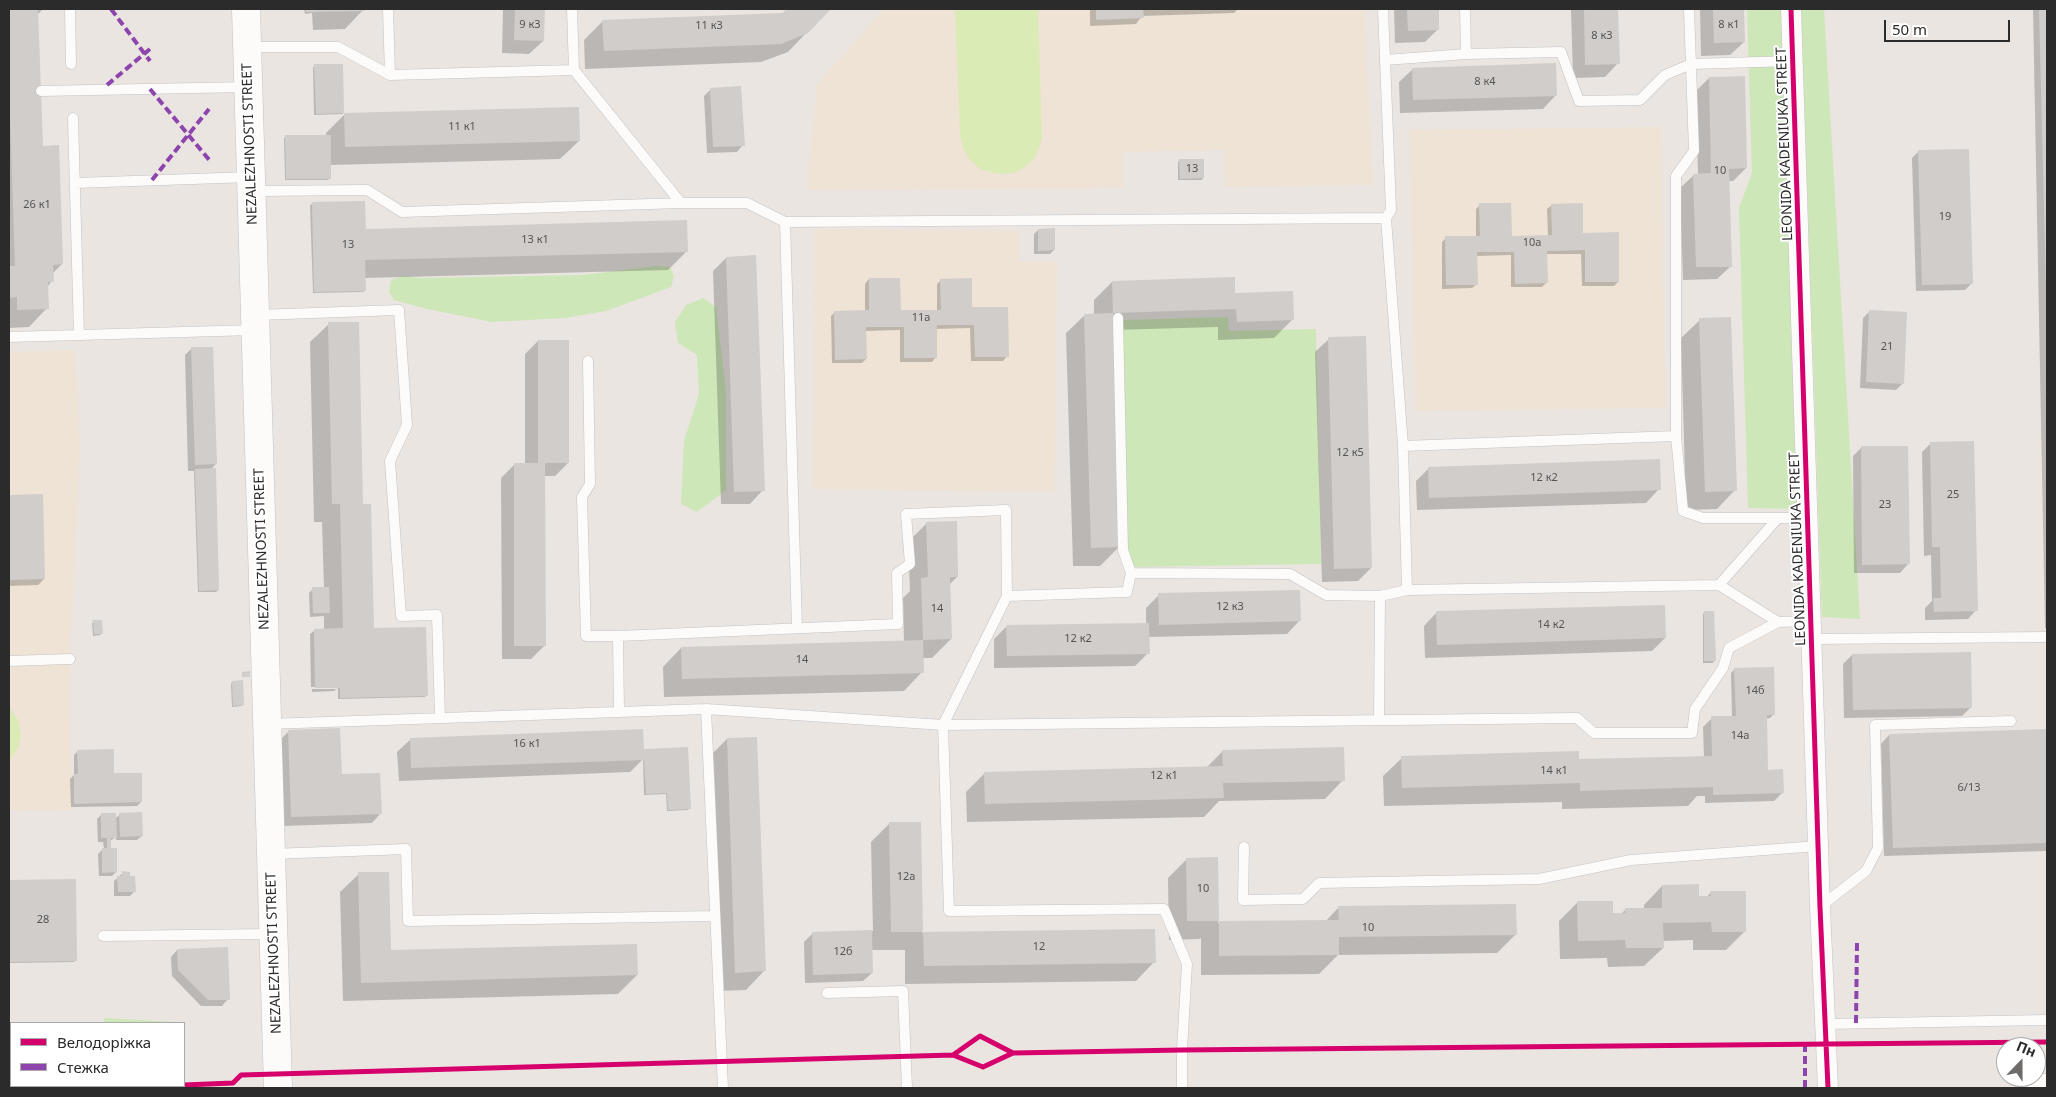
<!DOCTYPE html>
<html>
<head>
<meta charset="utf-8">
<style>
	body { margin:0 }
	#map { position:relative; width:2056px; height:1097px; overflow:hidden; background:#eae5e1; font-family:"Noto Sans",sans-serif }
	canvas { display:block }
	.frame { position:absolute; inset:0; border:10px solid #2b2b2b; pointer-events:none }
	.legend { position:absolute; left:10px; top:1022px; width:175px; height:65px; box-sizing:border-box; background:#fff; border:1px solid #aaa; margin:0; padding:6px 9px; list-style:none; font-size:15px; color:#2b2b2b }
	.legend li { display:flex; align-items:center; gap:10px; height:25px }
	.legend b { width:25px; border:1px solid #aaa }
	.north { position:absolute; left:1996px; top:1037px; width:50px; height:50px; box-sizing:border-box; background:#fff; border:1px solid #aaa; border-radius:50%; rotate:22deg; font-size:14px; font-weight:700; line-height:20px; text-align:center; color:#2b2b2b }
	.north::after { content:''; display:block; margin:auto; width:18px; height:22px; background:#6e6c6b; clip-path:polygon(50% 0,100% 100%,50% 72%,0 100%) }
	.scale { position:absolute; left:1884px; top:20px; width:126px; height:22px; box-sizing:border-box; border:2px solid #2b2b2b; border-top:0; padding-left:6px; font-size:15px; line-height:18px; white-space:nowrap; color:#2b2b2b; -webkit-text-stroke:4px #fff; paint-order:stroke }
</style>
</head>
<body>
<div id="map">
<canvas width="2056" height="1097"></canvas>
<div class="frame"></div>
<ul class="legend">
<li><b style="height:6px;background:#d6006c"></b>Велодоріжка</li>
<li><b style="height:6px;background:#8e44ad"></b>Стежка</li>
</ul>
<div class="north">Пн</div>
<div class="scale">50 m</div>
</div>
<script>
const c = document.querySelector('canvas').getContext('2d');
c.lineJoin = 'round';
function fillPath(path, color) { c.fillStyle = color; c.fill(path, 'evenodd'); }
const poly = rows => new Path2D(rows.map(r => 'M' + r).join(''));
function trace(path, color, width, dash) { c.strokeStyle = color; c.lineWidth = width; c.lineCap = dash ? 'butt' : 'round'; c.setLineDash(dash || []); c.stroke(path); }
function label(font, color, halo, rows, align = 'center') {
  c.font = font + ' "Noto Sans",sans-serif'; c.lineWidth = 4; c.setLineDash([]); c.textBaseline = 'middle'; c.strokeStyle = halo; c.fillStyle = color; for (const [text, x, y, turn = 0] of rows) {
    c.save(); c.translate(x, y); c.rotate((+turn || 0) * Math.PI / 180); c.textAlign = isNaN(turn) ? turn : align; if (halo) c.strokeText(text, 0, 0); c.fillText(text, 0, 0); c.restore();
  }
}
const education = poly([
	[884,9,1364,9,1373,185,1225,187,1224,150,1123,152,1123,188,807,190,817,84],
	[1661,127,1665,408,1415,411,1410,130],
	[814,229,1019,231,1019,262,1057,262,1055,492,813,489],
	[75,350,80,446,70,659,72,810,9,811,9,352]
]);
const green = poly([
	[1747,9,1782,9,1797,509,1748,508,1739,208,1752,173],
	[1801,9,1824,9,1860,619,1822,617],
	[656,266,670,267,674,276,671,287,606,311,565,318,492,322,427,309,394,300,389,292,391,280,403,276,420,278,583,275],
	[703,298,716,307,726,391,726,490,697,512,681,504,684,441,699,394,697,355,678,343,675,322,686,305],
	[1228,317,1229,331,1316,329,1321,564,1126,567,1121,320],
	[104,1018,175,1022,175,1023,104,1023]
]);
const pitch = poly([
	[955,9,1038,9,1042,139,1035,158,1025,167,1013,173,999,174,980,169,970,160,963,148,960,135],
	[9,706,18,720,21,734,18,748,9,761]
]);
const shadow = poly([
	[9,9,43,9,37,15,42,147,62,264,52,274,52,281,47,287,47,308,29,327,9,328],
	[304,9,363,9,363,10,345,29,313,30,312,13,305,14],
	[503,9,543,9,543,41,529,54,502,53],
	[787,9,829,9,788,52,761,62,585,69,584,40,603,21,782,14],
	[1090,9,1238,9,1234,13,1142,16,1136,24,1090,26],
	[1394,9,1437,9,1438,29,1425,42,1395,43],
	[1571,9,1617,9,1618,63,1605,77,1573,78],
	[1700,9,1743,9,1744,42,1730,55,1701,56],
	[2033,9,2047,9,2047,628,2045,628],
	[342,65,343,114,314,115,313,67,315,66],
	[1413,69,1556,95,1543,109,1400,113,1399,82],
	[1709,78,1746,168,1733,181,1728,181,1731,266,1717,279,1683,280,1680,188,1694,175,1698,175,1696,91],
	[710,90,743,145,737,152,707,153,704,96],
	[345,114,579,141,560,159,330,165,330,178,328,180,285,180,284,138,286,137,326,136,326,133],
	[1918,152,1971,284,1965,290,1916,291,1912,158],
	[1180,160,1203,178,1202,180,1178,180,1178,162],
	[312,204,365,230,687,251,668,270,365,278,365,290,363,292,313,293,310,205],
	[1480,205,1510,237,1548,236,1547,209,1552,205,1582,234,1618,282,1614,286,1582,286,1581,254,1546,254,1546,283,1542,287,1511,287,1511,255,1476,256,1477,284,1472,288,1442,289,1442,242,1446,238,1476,237,1476,209],
	[1038,230,1054,250,1050,254,1034,254,1034,234],
	[726,258,763,490,750,504,721,504,713,271],
	[869,279,900,312,937,311,937,284,941,280,971,309,1007,356,1003,361,971,361,970,328,935,329,936,357,932,362,900,362,900,330,865,331,866,359,862,363,832,363,831,316,835,312,865,312,865,284],
	[1112,282,1234,294,1292,320,1274,338,1218,340,1218,327,1112,330,1119,547,1100,566,1073,566,1066,333,1085,315,1094,314,1094,300],
	[1870,311,1903,383,1896,390,1860,388,1863,318],
	[1700,320,1735,490,1717,509,1686,510,1681,338],
	[329,324,362,505,373,627,426,695,425,697,338,699,338,687,334,691,312,692,312,689,336,689,336,686,311,687,310,634,315,630,324,630,324,616,310,617,309,593,313,589,324,588,322,522,314,522,310,342],
	[1329,339,1371,568,1358,581,1322,582,1315,352],
	[538,341,568,463,555,476,544,476,545,645,531,659,502,659,501,478,514,465,525,465,525,354],
	[192,348,216,464,210,470,218,590,216,592,198,592,194,471,188,471,185,355],
	[1931,443,1976,610,1968,619,1925,620,1925,608,1932,601,1931,555,1924,556,1922,452],
	[1862,447,1908,564,1900,573,1854,573,1853,456],
	[1429,468,1659,489,1646,503,1417,510,1416,481],
	[42,495,44,579,38,585,9,586,9,496],
	[927,523,957,577,949,585,951,639,932,658,922,658,922,672,904,691,664,697,663,667,681,648,904,642,903,598,910,591,908,542],
	[1159,595,1300,620,1287,634,1148,637,1148,653,1135,666,994,668,994,639,1007,626,1146,624,1146,608],
	[1437,612,1665,638,1652,651,1425,658,1424,626],
	[1704,613,1714,661,1713,663,1703,663,1703,614],
	[94,622,101,634,100,635,93,636,92,623],
	[1852,655,1971,707,1962,716,1844,718,1843,664],
	[1735,669,1774,714,1770,718,1765,719,1767,771,1783,792,1774,801,1705,803,1705,796,1697,796,1688,806,1562,809,1562,802,1384,806,1383,776,1402,758,1578,761,1704,757,1703,727,1712,718,1732,717,1731,673],
	[232,682,243,705,241,706,232,707,231,684],
	[2047,730,2047,851,1884,856,1881,744,1889,735],
	[289,731,380,814,372,823,283,826,280,740],
	[411,739,643,752,689,809,688,810,667,811,666,794,644,795,643,759,630,772,399,781,397,752],
	[727,739,764,971,746,990,717,991,708,758],
	[78,751,113,774,141,802,137,806,71,807,70,779,74,775,74,755],
	[1223,751,1343,780,1325,799,1219,801,1204,817,967,822,966,792,985,773,1206,768],
	[120,814,142,836,137,840,116,840,116,837,110,841,110,850,116,872,112,876,99,876,98,854,104,848,103,842,98,842,97,819,101,815,115,819],
	[890,823,920,823,922,933,1154,930,1154,962,1136,981,905,984,905,950,871,950,872,973,863,981,805,983,804,942,813,933,873,931,871,842],
	[1187,859,1217,859,1218,924,1219,922,1325,922,1339,907,1515,935,1497,953,1338,955,1319,974,1201,975,1201,938,1199,939,1169,940,1168,878],
	[123,873,134,892,130,896,114,896,114,881],
	[359,874,390,952,637,975,618,994,343,1001,340,892],
	[9,881,75,881,76,960,74,962,9,963],
	[1662,886,1697,898,1706,898,1711,892,1745,931,1726,950,1693,950,1693,940,1663,941,1663,948,1644,966,1608,967,1607,958,1560,959,1559,921,1578,902,1612,915,1620,915,1625,910,1644,909,1644,905],
	[177,950,228,999,222,1006,201,1006,172,976,171,957]
]);
const building = poly([
	[9,9,38,9,43,146,59,145,63,264,53,265,54,282,48,282,49,309,17,310,17,297,9,298,9,266,15,266,9,85],
	[306,9,364,9,365,11,306,12],
	[515,9,545,9,544,41,514,40],
	[787,9,831,9,808,33,781,44,604,51,602,20,783,13],
	[1096,9,1143,9,1144,18,1096,20],
	[1407,9,1439,9,1439,30,1408,31],
	[1584,9,1618,9,1620,64,1585,65],
	[1713,9,1744,9,1745,42,1714,43],
	[2039,9,2047,9,2047,289,2046,289],
	[1556,63,1557,96,1413,100,1412,68],
	[314,64,343,64,344,113,316,114],
	[1745,76,1747,168,1729,169,1732,267,1696,267,1693,174,1711,173,1709,77],
	[741,86,745,146,713,147,710,88],
	[579,107,580,141,345,147,344,113],
	[285,135,331,135,331,179,286,179],
	[1969,149,1973,284,1922,285,1918,150],
	[1179,159,1204,159,1204,178,1180,179],
	[365,201,366,229,687,220,688,252,365,260,366,291,314,292,312,202],
	[1479,203,1511,203,1512,236,1552,235,1551,204,1583,203,1583,233,1619,232,1619,282,1585,282,1585,250,1547,251,1548,283,1515,284,1514,252,1477,252,1478,285,1446,285,1445,236,1480,236],
	[1055,228,1055,250,1038,251,1038,229],
	[756,255,765,491,734,492,726,257],
	[1235,277,1235,293,1293,291,1294,320,1237,322,1236,309,1113,313,1112,281],
	[869,278,900,278,901,310,941,310,940,279,972,278,972,307,1008,307,1009,357,975,357,974,325,937,325,937,358,904,358,904,327,866,327,867,359,835,360,834,311,869,310],
	[1869,310,1907,312,1904,384,1866,382],
	[1113,313,1120,547,1091,548,1084,314],
	[1731,317,1737,491,1705,492,1699,318],
	[328,322,359,322,363,504,371,504,374,628,426,627,428,696,340,698,340,688,315,688,314,629,343,628,340,504,332,504],
	[1366,336,1372,568,1334,569,1328,337],
	[538,340,569,340,569,463,545,463,546,646,514,646,514,463,538,463],
	[191,347,213,347,217,464,195,465],
	[1974,441,1978,611,1934,612,1933,598,1941,598,1940,547,1932,547,1930,442],
	[1861,446,1908,446,1910,564,1862,565],
	[1660,459,1661,490,1429,498,1428,467],
	[216,468,219,590,199,591,195,469],
	[43,494,45,579,9,580,9,495],
	[957,521,958,577,950,577,952,639,923,640,921,578,928,577,926,522],
	[312,587,329,587,330,613,313,613],
	[1300,590,1301,621,1159,625,1158,593],
	[1665,605,1666,638,1437,645,1436,611],
	[1704,611,1714,611,1716,661,1704,661],
	[93,620,102,620,103,634,94,634],
	[1149,623,1150,654,1007,656,1006,625],
	[923,640,924,673,682,679,681,647],
	[1971,652,1972,708,1853,710,1852,654],
	[1774,667,1775,715,1767,715,1768,770,1783,769,1784,793,1713,795,1713,787,1580,791,1580,783,1402,788,1401,756,1579,751,1579,759,1712,756,1711,716,1736,716,1734,668],
	[250,671,250,677,242,677,242,672],
	[243,680,244,705,233,706,232,681],
	[340,728,342,774,380,773,382,814,291,817,288,730],
	[643,729,644,749,688,747,691,809,668,810,667,793,646,794,644,760,411,768,410,738],
	[2047,729,2047,843,1893,848,1889,734],
	[757,737,766,971,735,973,727,738],
	[1344,747,1345,781,1223,783,1224,798,985,804,984,772,1223,766,1222,750],
	[114,749,114,773,142,773,142,802,74,804,74,774,78,774,77,750],
	[142,812,143,836,120,837,119,813],
	[101,813,116,813,117,838,111,838,111,848,117,848,117,872,102,873,102,848,107,848,107,838,101,838],
	[889,822,921,822,923,932,1155,929,1156,963,924,966,923,932,891,932],
	[1218,857,1219,921,1187,921,1186,858],
	[122,871,130,872,130,876,135,876,136,892,118,892,117,876,122,876],
	[358,872,389,872,391,950,637,944,638,975,361,983],
	[76,879,77,961,9,962,9,880],
	[1699,884,1699,896,1711,896,1710,891,1746,891,1746,932,1712,932,1711,922,1663,923,1664,948,1626,948,1625,940,1578,941,1577,901,1613,901,1613,913,1625,913,1625,908,1662,908,1662,885],
	[1516,904,1517,935,1339,937,1339,955,1219,956,1219,921,1339,920,1338,906],
	[872,930,873,973,813,975,812,932],
	[228,947,230,1000,208,1000,178,970,177,949]
]);
const lane = poly([
	[70,9,71,64],
	[388,9,390,75],
	[572,9,574,70,681,203],
	[1383,9,1391,210,1386,218,1403,446,1676,436,1683,511,1703,518,1808,518],
	[1465,9,1466,54],
	[248,47,338,47,390,75,574,70],
	[1385,60,1466,54,1561,52,1579,101,1640,100,1665,75,1691,64,1793,61],
	[41,91,247,87],
	[73,118,79,335],
	[75,183,251,177],
	[254,191,367,190,402,212,681,203,747,203,785,222,1386,218],
	[785,222,797,628],
	[257,315,399,310,407,425,390,461,401,616,437,615,440,718],
	[1118,318,1123,550,1131,573],
	[9,337,254,330],
	[588,361,590,484,582,497,586,636,618,636],
	[1676,436,1676,176,1694,151,1689,9],
	[1403,446,1407,590,1719,585,1778,518],
	[1719,585,1778,622,1811,621],
	[1812,639,2047,637],
	[9,661,70,659],
	[706,709,723,1088],
	[619,712,618,636,898,624,897,573,910,564,906,514,1006,510,1007,596],
	[1379,720,1380,596,1407,590],
	[268,724,706,709,943,725,1577,718,1594,733,1692,733,1695,709,1723,668,1729,648,1778,622],
	[1244,847,1243,900,1303,899,1319,883,1539,879,1631,860,1818,846],
	[271,854,406,849,408,921,715,916],
	[1820,907,1866,871,1878,848,1875,725,2011,721],
	[103,936,272,934],
	[827,993,903,991,907,1088],
	[1825,1024,2047,1020],
	[1182,1088,1182,1050,1187,964,1164,909,949,911,943,725,1007,596,1127,592,1131,573,1290,574,1326,595,1380,596]
]);
const street = poly([
	[1791,9,1820,907,1828,1088]
]);
const secondary = poly([
	[246,9,278,1088],
	[2042,1088,2047,1088]
]);
const quiet = poly([
	[111,9,150,61],
	[107,85,150,49],
	[150,89,211,162],
	[152,180,209,109],
	[1856,1023,1857,943],
	[1805,1044,1805,1088],
	[9,1081,11,1081],
	[84,1086,90,1088],
	[107,1088,167,1086]
]);
const cycleway = poly([
	[1791,9,1820,907,1828,1088],
	[953,1055,980,1036,1013,1053],
	[184,1085,233,1083,241,1075,953,1055,983,1067,1013,1053,1182,1050,2047,1042]
]);
const numberNames = [
	["9 к3",530,25],
	["8 к1",1729,25],
	["11 к3",709,26],
	["8 к3",1602,36],
	["8 к4",1485,82],
	["11 к1",462,127],
	["13",1192,169],
	["10",1720,171],
	["26 к1",37,205],
	["19",1945,217],
	["13 к1",535,240],
	["10а",1532,243],
	["13",348,245],
	["11а",921,318],
	["21",1887,347],
	["12 к5",1350,453],
	["12 к2",1544,478],
	["25",1953,495],
	["23",1885,505],
	["12 к3",1230,607],
	["14",937,609],
	["14 к2",1551,625],
	["12 к2",1078,639],
	["14",802,660],
	["14б",1755,691],
	["14а",1740,736],
	["16 к1",527,744],
	["14 к1",1554,771],
	["12 к1",1164,776],
	["6/13",1969,788],
	["12а",906,877],
	["10",1203,889],
	["28",43,920],
	["10",1368,928],
	["12",1039,947],
	["12б",843,952]
];
const streetNames = [
	["NEZALEZHNOSTI STREET",250,144,-92],
	["LEONIDA KADENIUKA STREET",1785,144,-92],
	["NEZALEZHNOSTI STREET",262,549,-92],
	["LEONIDA KADENIUKA STREET",1798,549,-92],
	["NEZALEZHNOSTI STREET",274,953,-92]
];
fillPath(education, '#eee3d5');
fillPath(green, '#cee7b8');
fillPath(pitch, '#dbebb5');
fillPath(shadow, '#0003');
fillPath(building, '#d0cdca');
trace(lane, '#c3c2c3', 11);
trace(street, '#c3c2c3', 21);
trace(secondary, '#c3c2c3', 29);
trace(lane, '#fcfbfa', 10);
trace(street, '#fcfbfa', 20);
trace(secondary, '#fcfbfa', 28);
trace(quiet, '#8e44ad', 4, [8, 4]);
trace(cycleway, '#d6006c', 5);
label('11px', '#555454', null, numberNames);
label('14px', '#2b2b2b', '#fff', streetNames);
</script>
</body>
</html>
